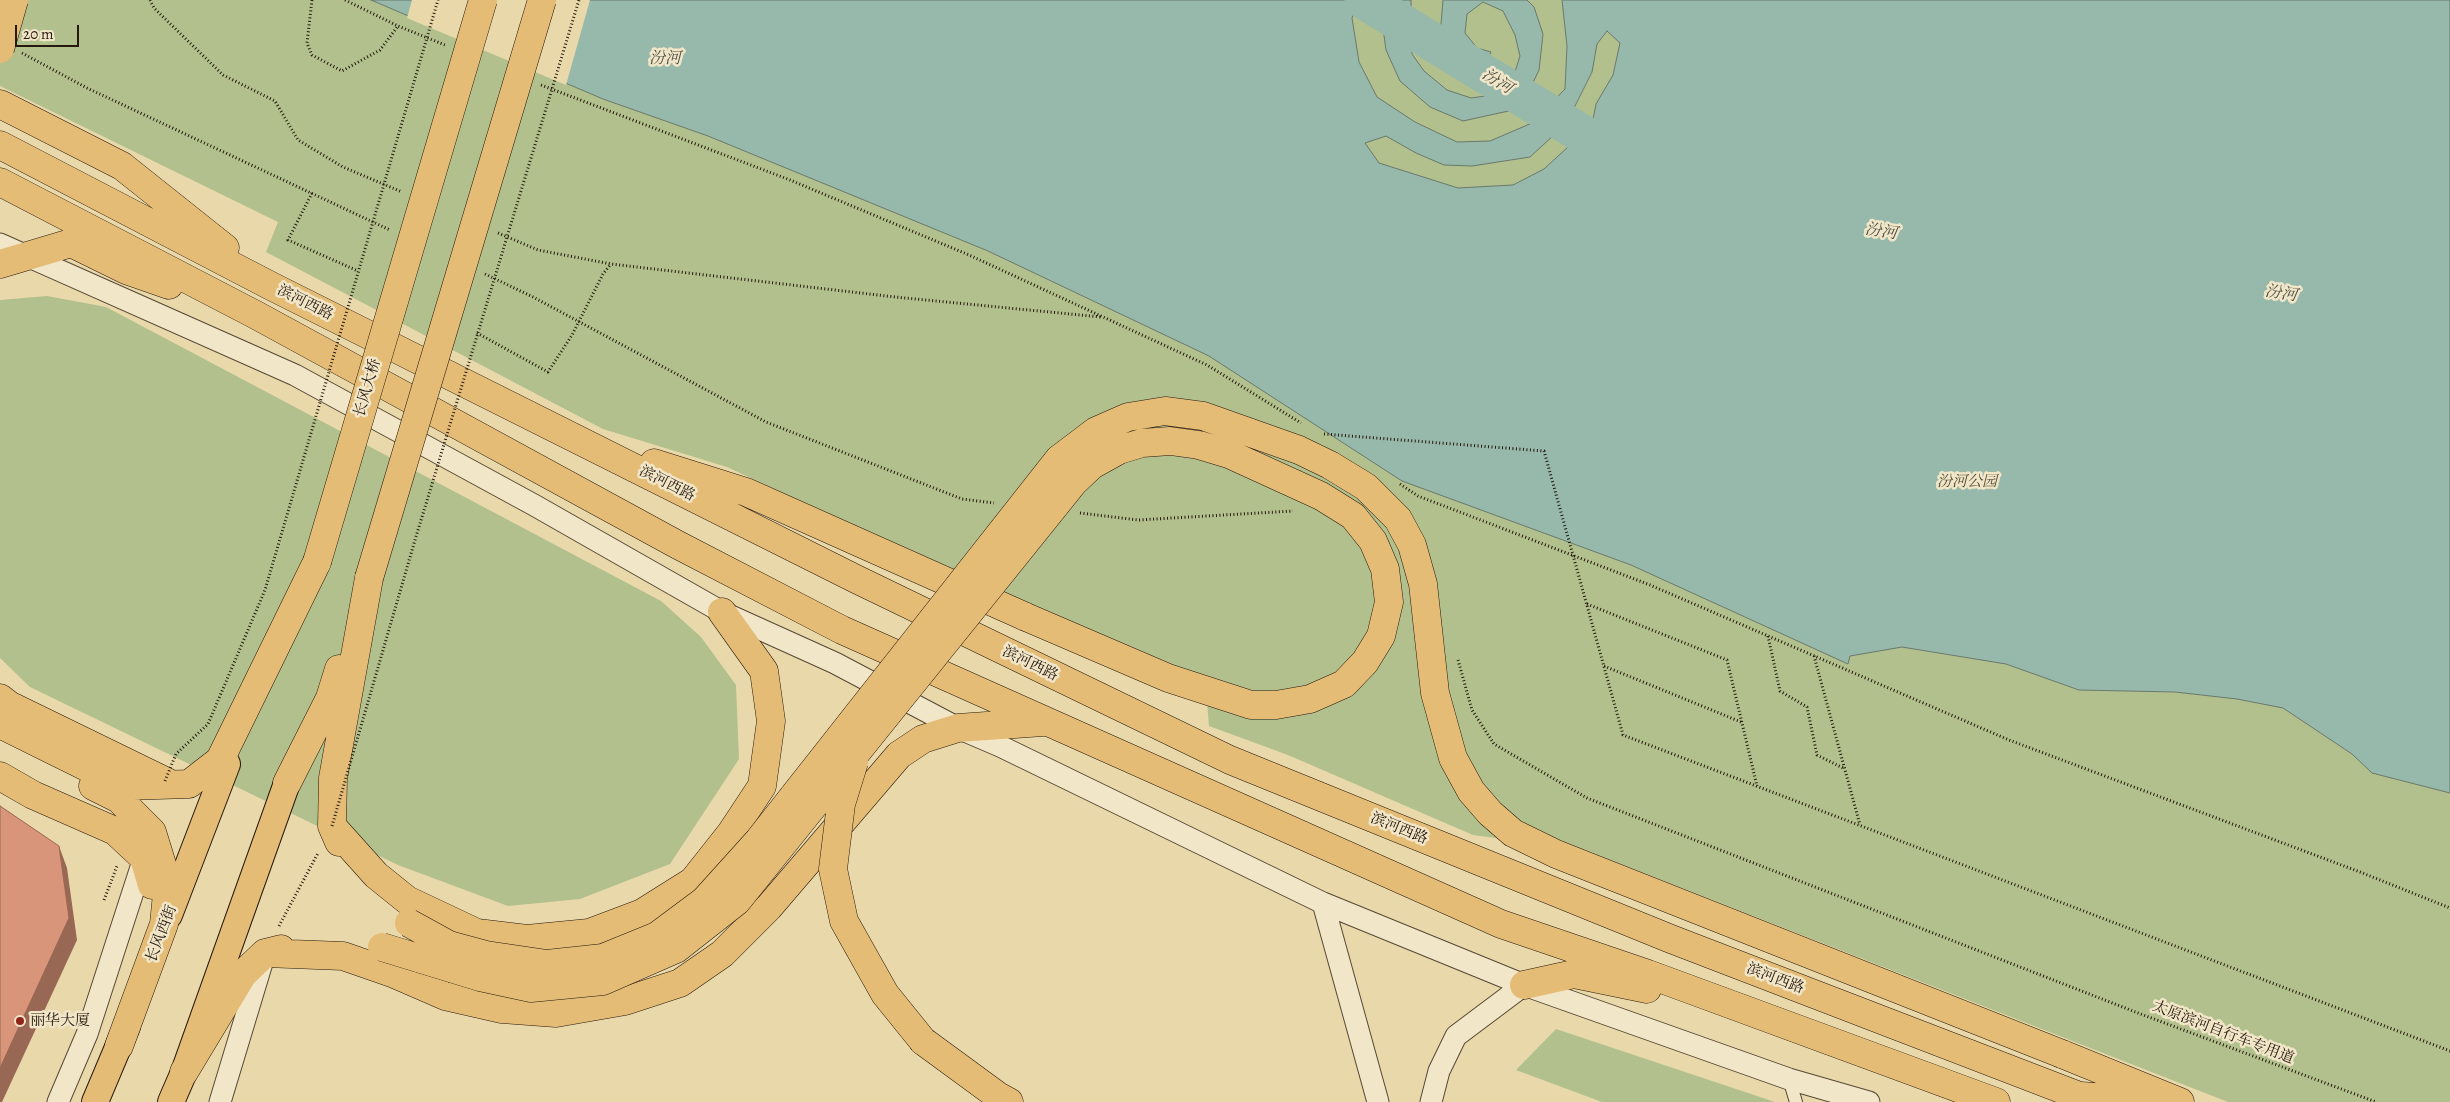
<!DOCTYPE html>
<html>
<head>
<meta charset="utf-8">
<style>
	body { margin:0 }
	#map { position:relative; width:2450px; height:1102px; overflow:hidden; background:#e9d8aa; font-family:Alegreya,serif }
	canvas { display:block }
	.scale { position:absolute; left:15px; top:25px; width:64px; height:22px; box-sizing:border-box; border:2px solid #26180d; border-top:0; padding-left:6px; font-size:15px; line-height:18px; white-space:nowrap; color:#26180d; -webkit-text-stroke:4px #f1e6c8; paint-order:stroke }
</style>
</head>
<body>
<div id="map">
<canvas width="2450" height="1102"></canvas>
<div class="scale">20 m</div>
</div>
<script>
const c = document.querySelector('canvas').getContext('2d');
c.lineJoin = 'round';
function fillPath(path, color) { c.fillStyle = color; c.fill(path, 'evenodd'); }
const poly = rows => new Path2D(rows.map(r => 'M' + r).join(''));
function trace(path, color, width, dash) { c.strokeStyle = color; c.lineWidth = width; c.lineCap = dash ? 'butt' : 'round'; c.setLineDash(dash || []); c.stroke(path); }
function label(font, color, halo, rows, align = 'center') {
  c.font = font + ' Alegreya,"Noto Serif SC",serif'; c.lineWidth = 5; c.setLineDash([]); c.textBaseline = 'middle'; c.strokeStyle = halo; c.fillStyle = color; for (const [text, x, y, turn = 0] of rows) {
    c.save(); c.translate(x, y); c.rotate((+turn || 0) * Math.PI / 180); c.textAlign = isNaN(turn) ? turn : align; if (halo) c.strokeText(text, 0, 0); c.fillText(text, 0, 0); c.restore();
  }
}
const green = poly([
	[0,0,2450,0,2450,1102,2228,1102,1585,850,1473,835,1288,755,1209,726,1205,679,947,569,727,467,603,429,266,252,278,222,0,86],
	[47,296,106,307,661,601,701,637,736,685,739,759,670,864,580,899,508,906,398,865,30,687,0,658,0,300],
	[1556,1029,1775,1102,1602,1102,1516,1070]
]);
const water = poly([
	[371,0,1358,0,1352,18,1359,62,1377,97,1415,122,1457,142,1490,141,1532,123,1565,89,1567,46,1562,0,2450,0,2450,793,2372,773,2352,754,2283,708,2237,699,2175,692,2079,690,2006,664,1902,647,1850,656,1848,664,1631,565,1402,481,1209,356,988,251,708,136,603,99,371,0],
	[1607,31,1620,43,1613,75,1596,104,1592,125,1544,169,1513,185,1458,188,1379,163,1365,143,1386,136,1416,153,1444,165,1472,166,1530,157,1554,135,1570,116,1592,72,1597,44,1607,31],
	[1389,0,1411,0,1412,54,1424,71,1447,90,1471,98,1492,95,1514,75,1520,56,1515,35,1503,11,1483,2,1467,14,1465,33,1477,48,1491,52,1484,66,1462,66,1446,57,1440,36,1443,0,1527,0,1534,7,1543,34,1539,70,1530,89,1513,110,1463,121,1430,107,1400,81,1386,50,1383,28,1389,0]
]);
const pier = poly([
	[412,0,590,0,566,85,407,18]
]);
const river = poly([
	[1364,0,1628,162]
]);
const path = poly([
	[150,0,154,8,223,75,275,101,298,140,343,167,402,192],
	[312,0,307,43,312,55,342,71,380,50,398,26],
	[345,0,398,26,445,45],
	[22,53,87,88,390,230],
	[541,85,790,180,969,255,1207,365,1301,423],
	[312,193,288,240,358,271],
	[498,233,538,250,611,264,895,297,1101,317],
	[485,274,533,297,766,422,962,499,994,503],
	[477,333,548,372,572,335,603,274,611,264],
	[1324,434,1544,451,1623,735,2450,1051],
	[1400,484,1418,496,1650,585,2009,740,2360,872,2450,908],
	[1080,513,1138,520,1293,511],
	[1587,604,1727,660,1757,786],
	[1768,636,1780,691,1807,707,1817,755,1845,769],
	[1814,656,1860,825],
	[1458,660,1472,710,1494,744,1587,798,2138,1013,2376,1102],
	[1604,666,1741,722],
	[104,900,117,866],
	[279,926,318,853]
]);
const pedestrian = poly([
	[1789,1079,1796,1102]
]);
const tertiary = poly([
	[0,244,295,375,534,505,722,612,835,663,958,728,1000,746,1323,903,1524,985,1789,1079,1869,1102],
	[1323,903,1378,1102],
	[58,1102,87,1034,144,858],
	[220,1102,265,953],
	[1431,1102,1439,1071,1456,1036,1524,985]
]);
const primary = poly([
	[169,915,227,764],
	[95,1102,127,1026],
	[171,1102,184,1072,287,783]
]);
const trunk = poly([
	[0,104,122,166,225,248],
	[0,145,271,286,856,579,1230,760,1671,939,2095,1102],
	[0,182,256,315,678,545,842,630,1501,924,1648,974,1996,1102],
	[0,264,71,243,126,270,169,285],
	[654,463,746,492,1026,617],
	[0,698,9,705,167,782],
	[0,724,125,786,189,784,220,760,317,562],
	[0,776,33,795,115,831,144,858,152,885],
	[287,783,330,698,339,669],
	[93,786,119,799,152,832,168,884,164,924,119,1046],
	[332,826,376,875,407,900,477,933,527,939,589,933,642,913,693,881,731,833,762,786,771,721,764,671,722,612],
	[339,842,332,826,333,778,369,578],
	[265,953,343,956,392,973,445,996,502,1009,556,1013,625,1001,680,983,722,954,769,907,899,755,923,739,958,728,1043,722],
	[1524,985,1574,974,1647,989],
	[923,1041,998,1096,1009,1102],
	[2062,1054,2180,1102],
	[184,1072,243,974,265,953,281,949],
	[2081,1096,2159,1102]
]);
const pathBridge = poly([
	[165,781,176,754,208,724,265,590,438,0],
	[332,826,415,540,579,0]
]);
const trunkBridge = poly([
	[0,49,14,0],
	[317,562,483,0],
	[369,578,542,0],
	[854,762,841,804,833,869,844,921,885,994,923,1041],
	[409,923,449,945,486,955,547,964,603,958,657,936,704,901,759,840,1059,459,1096,431,1128,417,1165,411,1203,416,1299,450,1330,465,1366,487,1398,519,1412,545,1423,584,1435,693,1453,758,1471,791,1490,813,1513,833,1556,854,2062,1054],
	[382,947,480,977,531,988,603,981,676,949,737,901,1074,482,1092,465,1119,450,1142,443,1170,441,1199,445,1229,454,1321,496,1353,516,1373,541,1385,569,1389,602,1381,636,1365,662,1344,684,1310,699,1276,705,1251,705,1168,678,1026,617]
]);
const shadedWall = poly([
	[59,846,67,868,77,940,2,1102,0,1102,0,1068]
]);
const building = poly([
	[0,806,59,846,69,918,0,1068,0,806]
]);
const markers = [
	[20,1021,5,"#8f2418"]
];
const streetNames = [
	["滨河西路",305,303,27],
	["长风大桥",368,388,-74],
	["滨河西路",667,484,27],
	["滨河西路",1030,664,26],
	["滨河西路",1399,829,22],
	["长风西街",162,934,-69],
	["滨河西路",1775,979,21],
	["太原滨河自行车专用道",2223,1033,21]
];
const parkNames = [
	["汾河公园",1967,482]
];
const poiNames = [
	["丽华大厦",30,1021]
];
const waterNames = [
	["汾河",665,59],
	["汾河",1497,82,32],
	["汾河",1881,232,9],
	["汾河",2281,294,9]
];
fillPath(green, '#b1c08c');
fillPath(water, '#97b9ac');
trace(water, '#6a796c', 1);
fillPath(pier, '#e9d8aa');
trace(river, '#97b9ac', 39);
trace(pedestrian, '#574834', 14);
trace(tertiary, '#574834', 23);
trace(primary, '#26180d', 28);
trace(trunk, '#26180d', 29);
trace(path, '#26180d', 3, [1, 2.5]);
trace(pedestrian, '#f1e6c8', 12);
trace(tertiary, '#f1e6c8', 21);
trace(primary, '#e4bc75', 26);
trace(trunk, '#e4bc75', 28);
trace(trunkBridge, '#26180d', 29, []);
trace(pathBridge, '#26180d', 3, [1, 2.5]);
trace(trunkBridge, '#e4bc75', 28);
fillPath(shadedWall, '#986855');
fillPath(building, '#d99579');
trace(building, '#986855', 1);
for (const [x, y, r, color] of markers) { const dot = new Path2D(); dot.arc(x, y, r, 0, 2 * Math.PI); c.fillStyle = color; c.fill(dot); trace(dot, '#f1e6c8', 2); }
label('15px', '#26180d', '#f1e6c8', streetNames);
label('italic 15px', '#504a33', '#f1e6c8', parkNames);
label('15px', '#26180d', '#f1e6c8', poiNames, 'left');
label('italic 16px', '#4e5045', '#f1e6c8', waterNames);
</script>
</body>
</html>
